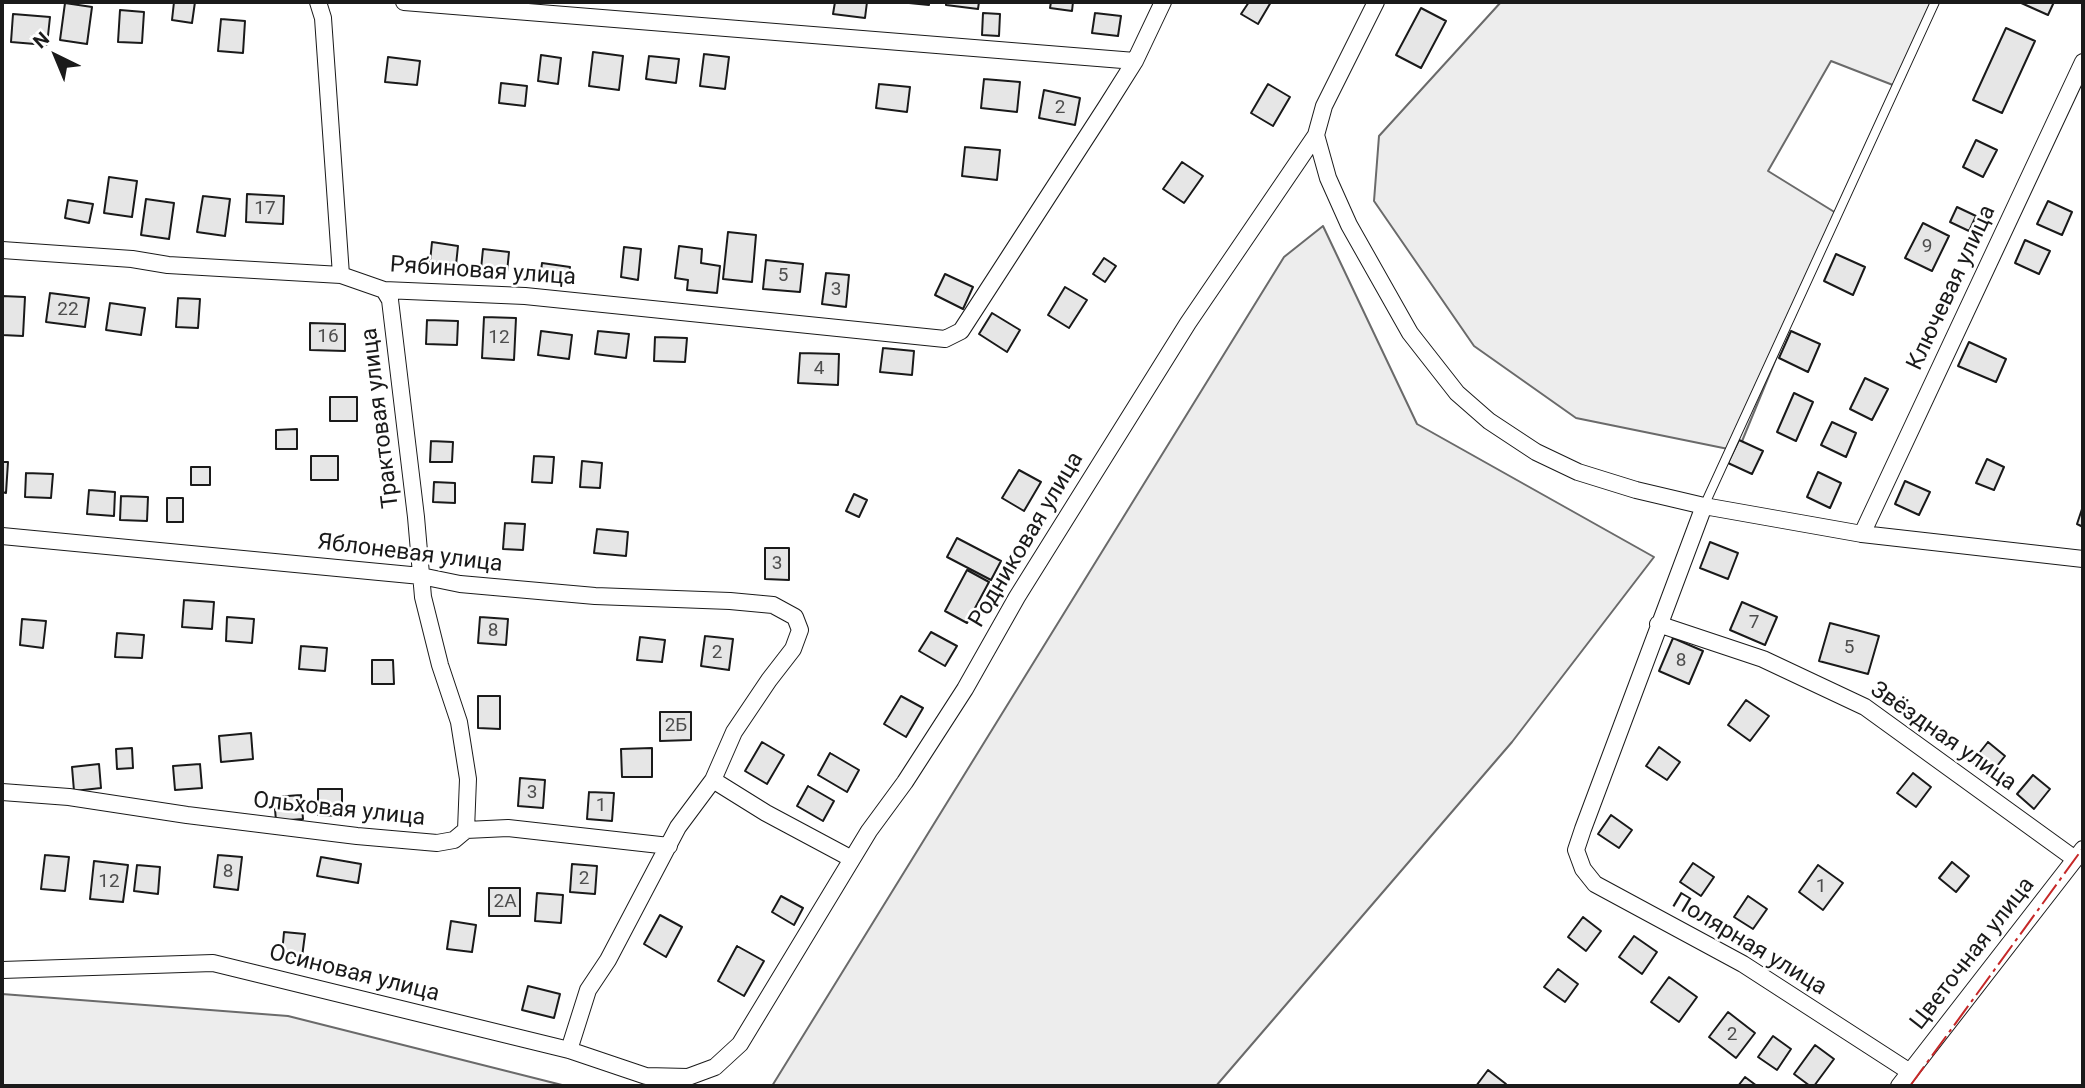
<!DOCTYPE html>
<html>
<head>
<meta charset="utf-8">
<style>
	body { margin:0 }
	#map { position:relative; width:2085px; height:1088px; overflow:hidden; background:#fff; font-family:Roboto,sans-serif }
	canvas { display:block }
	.frame { position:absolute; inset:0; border:4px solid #1a1a1a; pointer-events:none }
	.north { position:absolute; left:21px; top:21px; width:70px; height:70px; -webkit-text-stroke:5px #fff; paint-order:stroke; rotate:317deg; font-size:19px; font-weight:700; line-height:28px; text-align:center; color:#1a1a1a }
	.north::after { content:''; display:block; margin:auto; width:24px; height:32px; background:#1a1a1a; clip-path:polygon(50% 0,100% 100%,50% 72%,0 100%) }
</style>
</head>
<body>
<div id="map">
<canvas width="2085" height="1088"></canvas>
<div class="frame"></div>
<div class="north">N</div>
</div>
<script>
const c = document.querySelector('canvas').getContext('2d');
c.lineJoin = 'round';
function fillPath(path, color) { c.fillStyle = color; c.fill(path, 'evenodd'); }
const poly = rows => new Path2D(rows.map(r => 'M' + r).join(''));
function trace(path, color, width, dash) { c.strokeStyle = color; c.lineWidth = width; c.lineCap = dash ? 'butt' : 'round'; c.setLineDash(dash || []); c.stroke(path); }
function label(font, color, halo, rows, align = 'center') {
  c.font = font + ' Roboto,sans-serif'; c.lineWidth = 5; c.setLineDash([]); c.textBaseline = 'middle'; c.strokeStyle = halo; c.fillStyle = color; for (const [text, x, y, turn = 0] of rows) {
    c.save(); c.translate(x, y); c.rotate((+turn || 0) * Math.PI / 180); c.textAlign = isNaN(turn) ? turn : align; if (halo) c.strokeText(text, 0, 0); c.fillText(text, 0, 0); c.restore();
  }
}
const built = poly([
	[1501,2,1935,2,1898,87,1831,61,1768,171,1836,213,1738,451,1576,418,1474,346,1374,201,1379,136,1501,2],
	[1323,226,1417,424,1654,557,1512,742,1216,1086,772,1086,1284,257,1323,226],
	[2,994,288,1016,566,1086,2,1086,2,994]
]);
const building = poly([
	[174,2,195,2,192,23,172,20,174,2],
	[835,2,867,2,865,18,833,14,835,2],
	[899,2,929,2,929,5,899,2],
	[946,2,979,2,978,9,946,5,946,2],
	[1051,2,1073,2,1072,11,1050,8,1051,2],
	[1249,2,1271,2,1258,24,1241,14,1249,2],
	[2019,2,2054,2,2048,15,2019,2],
	[65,3,92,7,87,44,60,40,65,3],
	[1421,8,1446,21,1421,68,1396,55,1421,8],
	[120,10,144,12,142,43,118,42,120,10],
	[983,13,1000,14,999,36,982,35,983,13],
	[1095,13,1121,16,1118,36,1092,33,1095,13],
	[13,14,50,17,47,45,11,42,13,14],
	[221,19,245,21,243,53,218,51,221,19],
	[2006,28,2035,41,2002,113,1973,100,2006,28],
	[593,52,623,56,619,90,589,86,593,52],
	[704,54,729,57,725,89,700,86,704,54],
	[541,55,561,58,558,84,538,81,541,55],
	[649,56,679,59,676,83,646,79,649,56],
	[388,57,420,61,417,85,385,82,388,57],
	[984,79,1020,82,1017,112,981,108,984,79],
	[501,83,527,86,525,106,499,103,501,83],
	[879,84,910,87,907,112,876,108,879,84],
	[1268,84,1290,97,1273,126,1251,113,1268,84],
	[1044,90,1080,98,1075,125,1039,118,1044,90],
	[1976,140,1997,150,1983,177,1963,167,1976,140],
	[965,147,1000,150,997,180,962,176,965,147],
	[1182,162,1203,176,1184,203,1163,189,1182,162],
	[109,177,137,181,132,217,104,213,109,177],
	[247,194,284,196,283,224,246,222,247,194],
	[203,196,230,199,225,236,197,232,203,196],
	[146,199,174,203,169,239,141,235,146,199],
	[68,200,93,204,89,223,65,218,68,200],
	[2048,201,2072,212,2062,235,2037,224,2048,201],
	[1957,207,1976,216,1969,231,1950,222,1957,207],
	[1923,223,1949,236,1932,271,1905,258,1923,223],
	[728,232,756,235,752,282,723,279,728,232],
	[2025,240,2050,251,2039,274,2015,263,2025,240],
	[432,242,458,246,456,265,430,262,432,242],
	[679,246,702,249,701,263,720,266,717,293,687,290,688,280,675,278,679,246],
	[624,247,641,249,638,280,621,277,624,247],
	[483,249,509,252,507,272,481,269,483,249],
	[1836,254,1865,267,1853,295,1824,281,1836,254],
	[1104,258,1116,266,1105,282,1093,274,1104,258],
	[766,260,803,264,800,292,763,289,766,260],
	[542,263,570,267,568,284,540,280,542,263],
	[826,273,849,275,846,307,822,304,826,273],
	[945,274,973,287,963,309,935,295,945,274],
	[1065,287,1087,300,1069,328,1048,315,1065,287],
	[50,293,89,298,85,327,46,322,50,293],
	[2,296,25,297,23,336,2,335,2,296],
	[178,298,200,299,198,328,176,327,178,298],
	[110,303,145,308,141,335,106,330,110,303],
	[992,313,1020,330,1007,352,979,334,992,313],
	[484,317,516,318,514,360,482,358,484,317],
	[427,320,458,321,457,345,426,344,427,320],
	[310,323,345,324,345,351,310,350,310,323],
	[541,331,572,335,569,359,538,355,541,331],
	[598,331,629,334,626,358,595,354,598,331],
	[1791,331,1820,344,1808,372,1779,358,1791,331],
	[655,337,687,338,685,362,654,361,655,337],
	[1969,342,2006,359,1996,382,1958,366,1969,342],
	[883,348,914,351,912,375,880,372,883,348],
	[800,353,839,354,838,385,798,383,800,353],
	[1865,378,1888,389,1872,420,1850,409,1865,378],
	[1794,393,1813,402,1796,441,1777,432,1794,393],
	[330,397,357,397,357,421,330,421,330,397],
	[1832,422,1856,433,1846,457,1821,445,1832,422],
	[297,429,297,449,276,449,276,430,297,429],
	[1739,440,1763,451,1752,474,1728,463,1739,440],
	[431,441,453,442,452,462,430,462,431,441],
	[311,456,338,456,338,480,311,480,311,456],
	[534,456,554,457,552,483,532,482,534,456],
	[1987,459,2004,467,1994,490,1976,483,1987,459],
	[582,461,602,463,600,488,580,487,582,461],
	[2,462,8,462,6,493,2,492,2,462],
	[191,467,210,467,210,485,191,485,191,467],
	[1019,470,1041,482,1024,511,1002,498,1019,470],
	[1818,472,1841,483,1830,508,1807,497,1818,472],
	[26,473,53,474,51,498,25,497,26,473],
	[1905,481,1930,492,1919,515,1895,504,1905,481],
	[434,482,455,483,455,503,433,502,434,482],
	[89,490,115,492,114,516,87,514,89,490],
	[854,494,867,500,859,517,846,511,854,494],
	[121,496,148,497,147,521,120,520,121,496],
	[167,498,183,498,183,522,167,522,167,498],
	[2083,506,2083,527,2077,524,2083,506],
	[505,523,525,524,523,550,503,549,505,523],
	[597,529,628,532,626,556,594,553,597,529],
	[957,538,1001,561,991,580,947,557,957,538],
	[1710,542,1738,553,1728,579,1700,568,1710,542],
	[765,548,789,548,789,580,765,579,765,548],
	[967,570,989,582,967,623,945,611,967,570],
	[184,600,214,602,212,629,182,627,184,600],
	[1742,602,1777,617,1765,645,1730,630,1742,602],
	[227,617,254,619,252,643,226,641,227,617],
	[480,617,508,619,506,645,478,643,480,617],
	[22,619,46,621,43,648,20,645,22,619],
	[1830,623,1879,636,1868,674,1819,661,1830,623],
	[931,632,957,646,945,666,919,651,931,632],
	[117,633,144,635,142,658,115,657,117,633],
	[705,636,733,639,729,670,701,666,705,636],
	[640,637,665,640,662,662,637,660,640,637],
	[1673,638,1703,651,1689,684,1659,671,1673,638],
	[301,646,327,648,325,671,299,669,301,646],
	[372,660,393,660,394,684,372,684,372,660],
	[478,696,500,696,500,729,478,728,478,696],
	[901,696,923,708,906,737,884,724,901,696],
	[1746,700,1769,716,1750,741,1728,725,1746,700],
	[660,712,691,712,691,740,660,741,660,712],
	[251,733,253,759,221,762,219,736,251,733],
	[762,742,784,755,767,784,745,771,762,742],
	[1988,742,2005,756,1989,776,1972,762,1988,742],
	[1659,747,1680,762,1667,780,1646,766,1659,747],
	[132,748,133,768,117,769,116,749,132,748],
	[652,748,652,777,622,777,621,749,652,748],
	[830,753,859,770,847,792,818,775,830,753],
	[99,764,101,788,74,791,72,767,99,764],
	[200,764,202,788,175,790,173,766,200,764],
	[1913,773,1931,787,1916,807,1897,793,1913,773],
	[2033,775,2050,789,2034,809,2017,794,2033,775],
	[520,778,545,780,543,808,518,806,520,778],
	[808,786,834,801,823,821,797,806,808,786],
	[318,789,342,789,342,816,318,815,318,789],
	[589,792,614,793,612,821,587,819,589,792],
	[301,795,303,819,276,821,274,797,301,795],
	[1611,815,1632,830,1619,848,1598,834,1611,815],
	[45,855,69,857,65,891,41,889,45,855],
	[218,855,242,857,238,890,214,887,218,855],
	[321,857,361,864,358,883,317,876,321,857],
	[94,861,128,865,123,902,90,899,94,861],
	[1952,862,1969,876,1956,892,1939,878,1952,862],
	[1693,863,1714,877,1701,896,1680,882,1693,863],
	[572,864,597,866,595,894,570,892,572,864],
	[137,865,160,867,158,894,134,891,137,865],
	[1818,865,1843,883,1823,910,1799,892,1818,865],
	[489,888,520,888,520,916,489,916,489,888],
	[537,893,563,895,561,923,535,921,537,893],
	[781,896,803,908,794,925,772,912,781,896],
	[1748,896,1767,909,1753,929,1734,917,1748,896],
	[660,915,682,927,666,957,644,944,660,915],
	[1583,917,1601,931,1586,951,1568,937,1583,917],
	[451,921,476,925,472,952,447,949,451,921],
	[284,932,305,934,302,957,282,954,284,932],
	[1634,936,1657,952,1642,974,1619,957,1634,936],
	[737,946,764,961,744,996,718,981,737,946],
	[1558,969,1578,984,1565,1002,1544,987,1558,969],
	[1669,977,1697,997,1679,1022,1651,1002,1669,977],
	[528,986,560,994,554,1018,522,1010,528,986],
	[1728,1012,1755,1033,1736,1058,1709,1037,1728,1012],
	[1773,1036,1791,1049,1777,1070,1758,1057,1773,1036],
	[1815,1045,1834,1059,1814,1086,1810,1086,1794,1074,1815,1045],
	[1488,1070,1506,1084,1504,1086,1476,1086,1488,1070],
	[1745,1077,1757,1086,1738,1086,1745,1077]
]);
const service = poly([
	[1704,506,1935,2]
]);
const minor = poly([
	[318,2,323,18,341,275],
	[404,2,1135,61],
	[1316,135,1328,178,1349,225,1410,333,1457,393,1489,421,1536,452,1578,472,1636,490,1704,506,1862,534,2083,559],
	[2,250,132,259,168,265,341,275,384,290,525,296,945,339,961,331,1106,107,1135,61,1163,2],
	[384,290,390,300,416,517,423,597,440,665,459,722,468,779,466,830],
	[1704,506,1583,829,1576,850,1583,869,1595,884,1743,964,1910,1072],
	[1862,534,2083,62],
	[2,536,421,576,460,584,595,596,730,601,773,605,795,617,800,630,793,649,769,680,734,732,713,780,678,827,608,960,588,990,569,1050],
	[1658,624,1763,659,1865,707,2075,859],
	[713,780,766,813,852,859],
	[2,792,69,797,187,815,357,836,437,843,454,840,466,830,508,828,669,846],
	[2,970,213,963,569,1050,646,1076,688,1077,715,1067,740,1044,869,831,905,782,965,689,1017,597,1188,323,1316,135,1324,106,1376,2],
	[1899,1086,2083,849]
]);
const power = poly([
	[1910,1086,2083,848]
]);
const numberNames = [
	["2",1060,108],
	["17",265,209],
	["9",1927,247],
	["5",783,276],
	["3",836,290],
	["22",68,310],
	["16",328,337],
	["12",499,338],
	["4",819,369],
	["3",777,564],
	["7",1754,623],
	["8",493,631],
	["5",1849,648],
	["2",717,653],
	["8",1681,661],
	["2Б",676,726],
	["3",532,793],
	["1",601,806],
	["8",228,872],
	["2",584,879],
	["12",109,882],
	["1",1821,887],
	["2А",505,902],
	["2",1732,1035]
];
const streetNames = [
	["Рябиновая улица",483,272,4],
	["Ключевая улица",1952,288,-65],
	["Трактовая улица",381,418,-97],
	["Родниковая улица",1027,540,-59],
	["Яблоневая улица",410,554,7],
	["Звёздная улица",1943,737,35],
	["Ольховая улица",339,810,6],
	["Полярная улица",1749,945,31],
	["Цветочная улица",1973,954,-52],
	["Осиновая улица",354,974,14]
];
fillPath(built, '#ededed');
trace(built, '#6a6a6a', 2);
fillPath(building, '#e6e6e6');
trace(building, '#1a1a1a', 2);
trace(service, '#1a1a1a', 10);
trace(minor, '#1a1a1a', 18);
trace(service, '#fff', 8);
trace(minor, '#fff', 16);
trace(power, '#c62828', 2, [24, 5, 3.5, 5]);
label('19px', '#4d4d4d', null, numberNames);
label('23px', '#1a1a1a', '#fff', streetNames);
</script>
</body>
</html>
